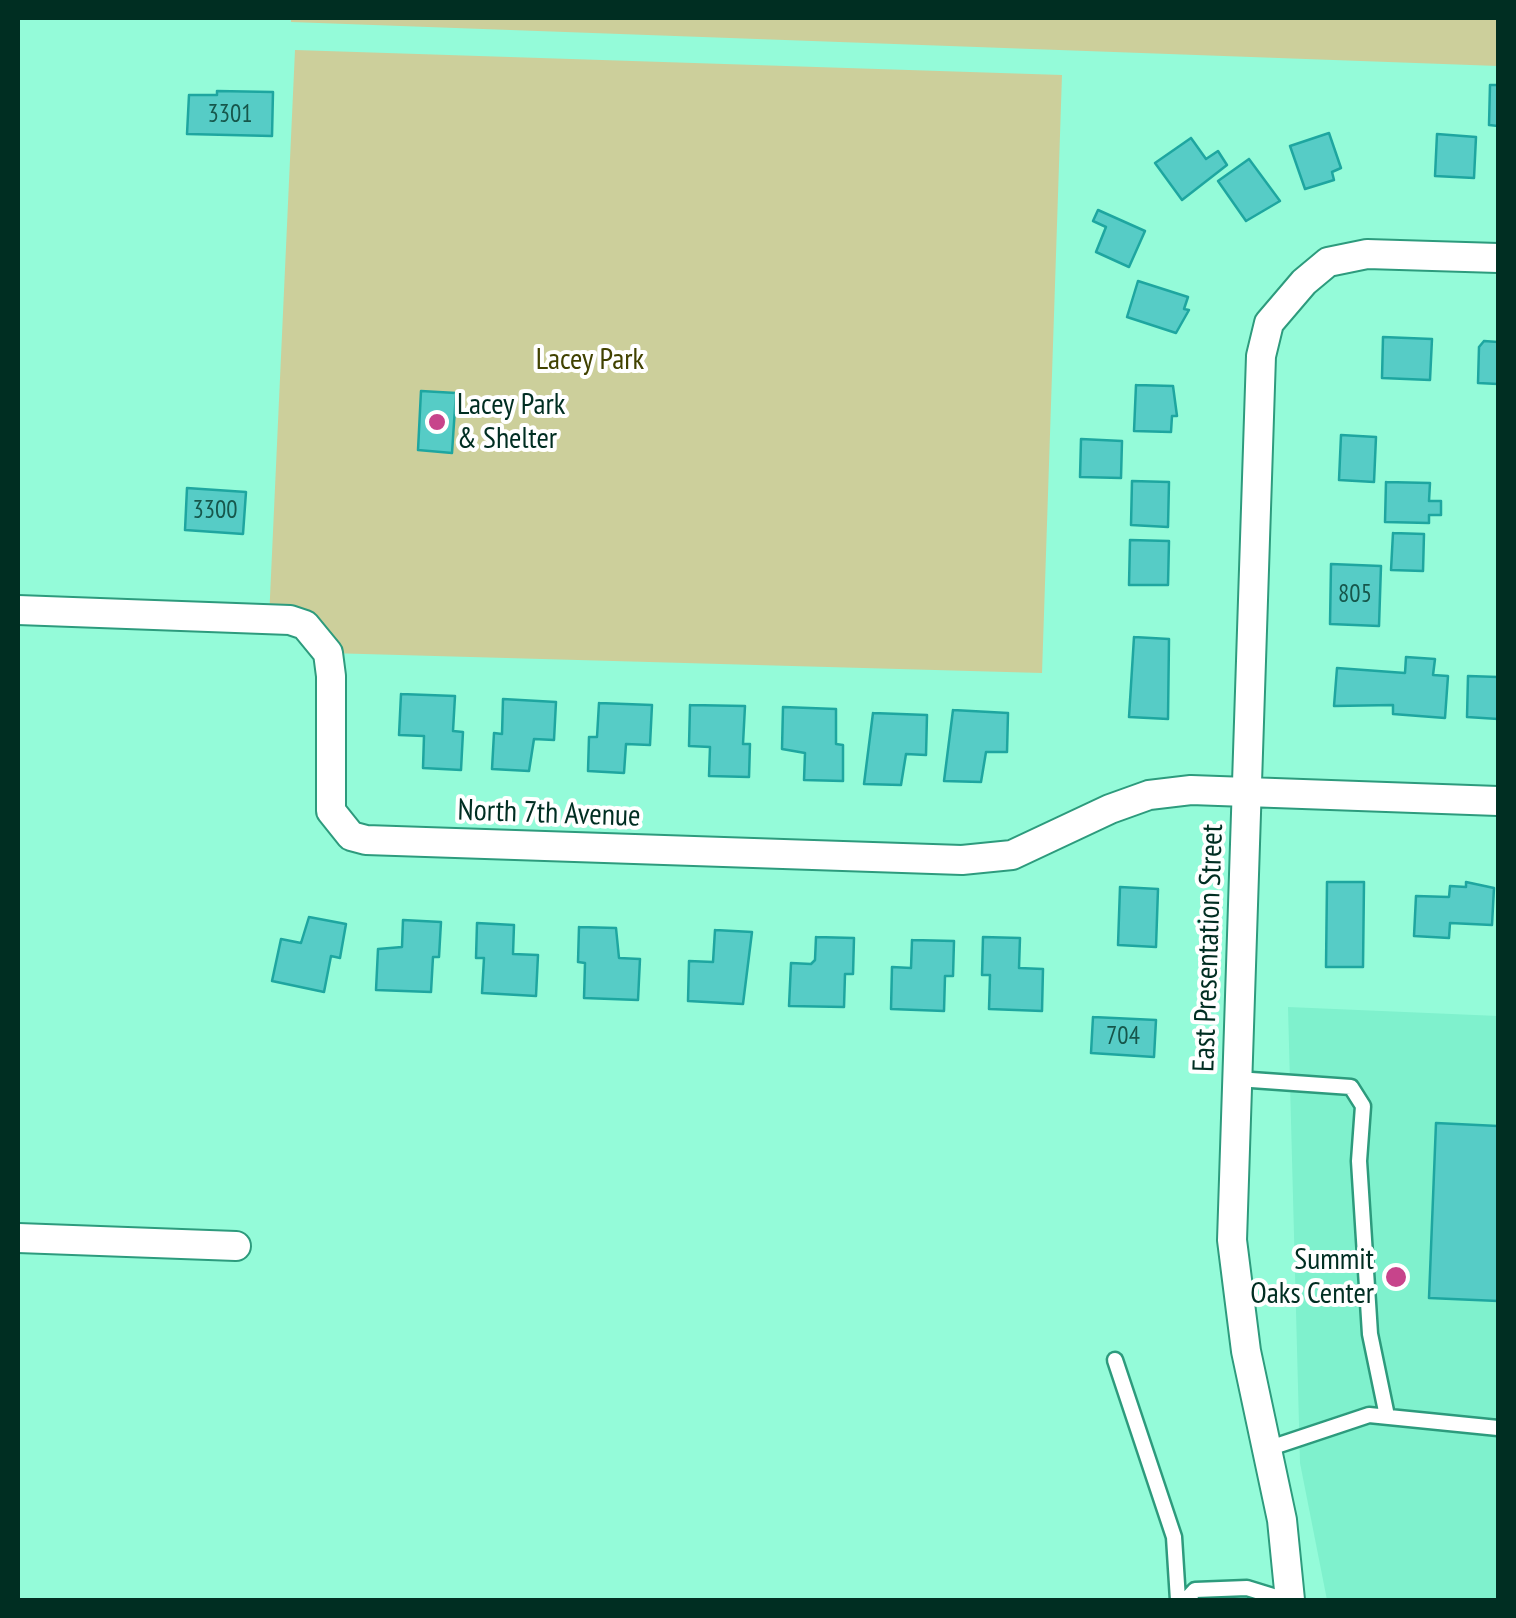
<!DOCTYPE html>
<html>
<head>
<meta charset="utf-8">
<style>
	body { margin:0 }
	#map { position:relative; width:1516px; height:1618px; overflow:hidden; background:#94fbd9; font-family:"PT Sans Narrow",sans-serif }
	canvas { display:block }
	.frame { position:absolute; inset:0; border:20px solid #002e22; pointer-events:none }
</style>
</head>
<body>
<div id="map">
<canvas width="1516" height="1618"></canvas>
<div class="frame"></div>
</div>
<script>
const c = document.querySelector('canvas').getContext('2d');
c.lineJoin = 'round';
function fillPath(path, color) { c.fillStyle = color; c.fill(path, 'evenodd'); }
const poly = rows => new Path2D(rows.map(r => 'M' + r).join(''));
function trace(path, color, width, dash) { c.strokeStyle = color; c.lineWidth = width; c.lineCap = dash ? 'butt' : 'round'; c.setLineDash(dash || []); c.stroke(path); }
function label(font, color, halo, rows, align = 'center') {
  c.font = font + ' "PT Sans Narrow",sans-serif'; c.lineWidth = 8; c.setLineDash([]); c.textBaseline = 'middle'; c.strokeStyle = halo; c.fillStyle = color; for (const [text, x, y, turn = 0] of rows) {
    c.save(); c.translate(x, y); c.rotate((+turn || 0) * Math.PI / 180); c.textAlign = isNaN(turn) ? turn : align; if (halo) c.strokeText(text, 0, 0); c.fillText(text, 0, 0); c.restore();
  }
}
const built = poly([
	[1288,1007,1498,1016,1498,1600,1327,1600,1300,1463]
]);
const green = poly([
	[291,18,1498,18,1498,66,291,22],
	[295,50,1062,75,1042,673,328,653,269,619]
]);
const building = poly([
	[1490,85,1498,85,1498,126,1489,125,1490,85],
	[217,91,273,92,272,136,187,134,189,95,217,95,217,91],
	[1329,133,1341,168,1332,172,1334,180,1305,189,1290,146,1329,133],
	[1437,134,1476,137,1474,178,1435,176,1437,134],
	[1191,138,1206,159,1218,151,1227,165,1182,200,1155,163,1191,138],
	[1249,159,1280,201,1246,221,1218,181,1249,159],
	[1098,210,1145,231,1129,267,1096,252,1106,227,1093,221,1098,210],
	[1138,281,1188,297,1184,309,1189,310,1176,333,1127,317,1138,281],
	[1383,337,1432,339,1430,380,1382,378,1383,337],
	[1484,341,1498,342,1498,384,1478,383,1479,347,1484,341],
	[1136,385,1173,386,1177,416,1172,416,1171,432,1134,431,1136,385],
	[421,391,456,393,452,453,418,450,421,391],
	[1341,435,1376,437,1374,482,1339,480,1341,435],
	[1081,439,1122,441,1121,478,1080,477,1081,439],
	[1132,481,1169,482,1168,527,1131,525,1132,481],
	[1386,482,1430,483,1429,501,1441,501,1441,515,1429,515,1429,523,1385,522,1386,482],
	[187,488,246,492,243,534,185,530,187,488],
	[1393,533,1424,534,1423,571,1391,570,1393,533],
	[1130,540,1169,541,1168,585,1129,585,1130,540],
	[1331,564,1381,566,1379,626,1330,624,1331,564],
	[1134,637,1169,639,1168,719,1129,717,1134,637],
	[1406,657,1435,659,1433,675,1448,676,1445,718,1393,714,1393,705,1334,706,1337,668,1405,673,1406,657],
	[1468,676,1498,677,1498,719,1467,717,1468,676],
	[401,694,455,696,453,731,463,732,461,770,423,768,424,736,399,735,401,694],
	[503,699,556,702,554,740,534,739,529,771,492,769,494,733,502,734,503,699],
	[599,703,652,705,650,745,626,744,624,773,588,771,589,737,597,737,599,703],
	[690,705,745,706,743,744,750,744,749,777,709,776,710,747,689,746,690,705],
	[783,707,836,709,836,744,843,745,843,781,804,780,805,753,782,749,783,707],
	[953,710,1008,713,1007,752,986,752,981,782,944,781,953,710],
	[873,713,927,715,926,755,906,754,901,785,864,784,873,713],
	[1327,882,1364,882,1363,967,1326,967,1327,882],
	[1466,882,1494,888,1492,925,1450,923,1449,938,1414,936,1416,896,1449,897,1450,886,1466,887,1466,882],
	[1120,887,1158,889,1156,947,1118,945,1120,887],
	[309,917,346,924,340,958,331,956,324,992,272,981,281,939,301,943,309,917],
	[403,920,441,922,439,957,433,957,431,992,376,990,378,949,402,947,403,920],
	[477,923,514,925,513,954,538,955,536,996,482,993,484,958,476,958,477,923],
	[579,927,616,928,619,958,640,959,638,1000,584,998,585,963,578,962,579,927],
	[715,930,752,932,743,1004,688,1001,689,961,713,962,715,930],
	[816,937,854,938,853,974,845,974,844,1007,789,1006,791,963,811,964,815,960,816,937],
	[983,937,1020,938,1019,968,1043,969,1042,1011,989,1009,990,975,982,975,983,937],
	[912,940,954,941,953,976,945,976,944,1011,891,1009,892,967,911,968,912,940],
	[1093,1017,1156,1020,1154,1057,1091,1053,1093,1017],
	[1436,1123,1498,1126,1498,1301,1429,1298,1436,1123]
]);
const lane = poly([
	[1237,1079,1351,1087,1363,1106,1359,1161,1370,1334,1387,1416],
	[1115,1360,1174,1537,1178,1600],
	[1267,1449,1369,1415,1498,1428],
	[1186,1600,1195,1590,1247,1588,1286,1600]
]);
const street = poly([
	[18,610,290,620,305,625,328,653,331,676,331,811,351,836,366,840,962,860,1012,855,1110,809,1149,795,1191,790,1498,801],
	[18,1238,236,1246],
	[1290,1600,1282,1520,1246,1351,1232,1240,1261,356,1269,323,1304,282,1328,262,1367,254,1498,258]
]);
const markers = [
	[437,422,10,"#c7448b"],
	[1396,1277,12,"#c7448b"]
];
const numberNames = [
	["3301",230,115],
	["3300",215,511],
	["805",1355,595],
	["704",1123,1037]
];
const parkNames = [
	["Lacey Park",590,360]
];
const poiNames = [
	["Lacey Park",457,405],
	["& Shelter",457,439],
	["Summit",1374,1260,"right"],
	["Oaks Center",1374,1294,"right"]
];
const streetNames = [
	["North 7th Avenue",549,814,2],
	["East Presentation Street",1209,948,-88]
];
fillPath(built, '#7ff1cd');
fillPath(green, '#cccf9b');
fillPath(building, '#56ccc6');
trace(building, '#1ea6a0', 2.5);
trace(lane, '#2d9b7d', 19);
trace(street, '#2d9b7d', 32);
trace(lane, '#fff', 14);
trace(street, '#fff', 28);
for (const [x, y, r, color] of markers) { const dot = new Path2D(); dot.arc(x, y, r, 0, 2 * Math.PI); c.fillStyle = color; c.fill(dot); trace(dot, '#fff', 4); }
label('25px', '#16564b', null, numberNames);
label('30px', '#414200', '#fff', parkNames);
label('30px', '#002e22', '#fff', poiNames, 'left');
label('30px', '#002e22', '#fff', streetNames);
</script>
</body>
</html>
